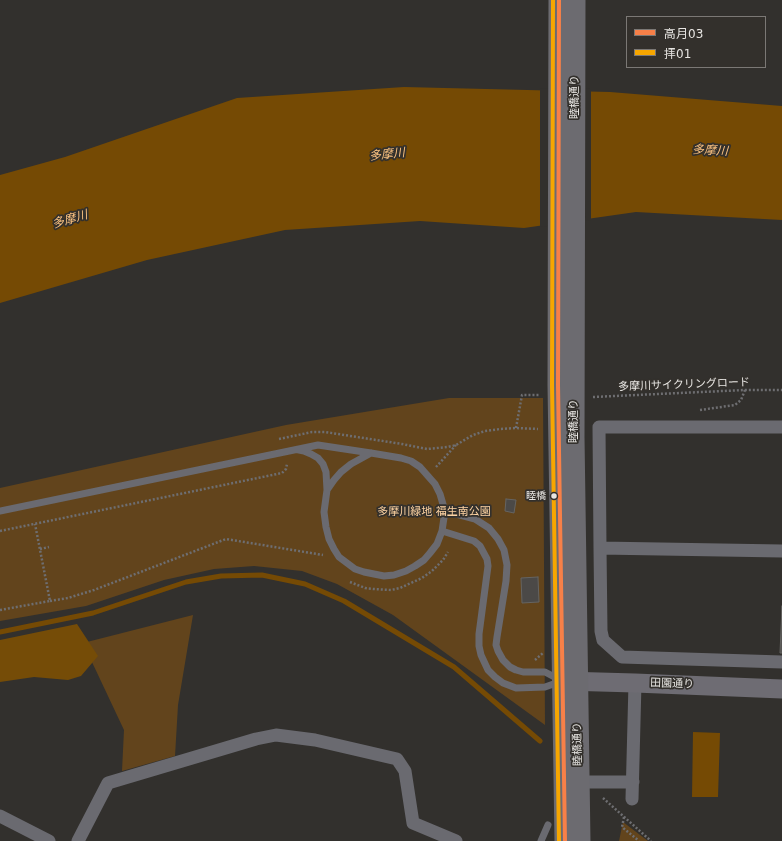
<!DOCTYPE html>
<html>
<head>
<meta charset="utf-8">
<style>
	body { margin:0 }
	#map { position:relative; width:782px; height:841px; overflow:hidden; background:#32302d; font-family:"DejaVu Sans","Noto Sans JP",sans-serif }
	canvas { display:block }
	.legend { position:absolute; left:626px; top:16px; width:140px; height:52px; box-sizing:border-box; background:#33302c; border:1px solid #7b7875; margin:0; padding:5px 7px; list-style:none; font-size:12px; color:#e7e5e2 }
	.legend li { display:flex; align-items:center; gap:8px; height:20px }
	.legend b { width:20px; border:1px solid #7b7875 }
</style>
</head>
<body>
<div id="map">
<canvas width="782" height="841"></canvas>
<ul class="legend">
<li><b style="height:5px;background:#f78048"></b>高月03</li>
<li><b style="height:5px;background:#f7a600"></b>拝01</li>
</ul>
</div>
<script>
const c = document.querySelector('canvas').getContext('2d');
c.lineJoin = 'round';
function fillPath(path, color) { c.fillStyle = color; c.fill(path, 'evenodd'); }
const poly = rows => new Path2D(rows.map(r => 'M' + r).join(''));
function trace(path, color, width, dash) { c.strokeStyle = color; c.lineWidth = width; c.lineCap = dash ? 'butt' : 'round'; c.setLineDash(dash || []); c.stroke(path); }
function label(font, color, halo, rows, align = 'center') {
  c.font = font + ' "DejaVu Sans","Noto Sans JP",sans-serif'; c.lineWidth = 3.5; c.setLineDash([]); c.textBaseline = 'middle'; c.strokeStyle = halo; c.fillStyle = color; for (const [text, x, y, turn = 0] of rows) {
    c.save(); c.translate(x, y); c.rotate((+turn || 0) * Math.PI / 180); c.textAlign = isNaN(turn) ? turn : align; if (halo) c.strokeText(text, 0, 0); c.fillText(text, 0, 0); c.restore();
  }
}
const green = poly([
	[449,398,543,398,545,725,393,615,337,584,302,571,254,566,214,569,164,580,86,606,0,621,0,488,286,425],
	[193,615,178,705,175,756,122,771,124,730,83,643],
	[623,822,648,841,619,841]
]);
const forest = poly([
	[77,624,98,656,81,676,68,680,34,677,0,682,0,640]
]);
const water = poly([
	[404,87,610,92,782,106,782,220,636,212,524,228,420,221,285,230,147,260,0,303,0,175,65,157,237,98],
	[693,732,720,733,718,797,692,797]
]);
const pier = poly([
	[540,88,591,89,591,220,540,227]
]);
const stream = poly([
	[0,632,93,613,186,582,221,576,262,575,305,584,344,601,454,667,540,741]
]);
const building = poly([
	[506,499,516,500,514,513,505,511,506,499],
	[538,577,539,602,522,603,521,578,538,577],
	[782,606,782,653,780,653,782,606]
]);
const path = poly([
	[593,397,745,390,782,390],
	[700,410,735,405,741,400,745,390],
	[516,428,522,395,540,395],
	[279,439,312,432,325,432,402,444,427,449,448,447,456,445,473,435,485,431,500,429,516,428,538,429],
	[436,467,456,445],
	[0,531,282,473,286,469,287,464],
	[40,549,49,547],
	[350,582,365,588,373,589,391,590,400,588,422,578,432,571,443,560,448,552],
	[50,601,68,598,94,590,226,539,323,555],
	[0,610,50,601,35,524],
	[535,660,543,653],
	[603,798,651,841],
	[624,817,622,827,639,841]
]);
const lane = poly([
	[299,450,304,451,311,454,318,458,323,464,326,472,327,490],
	[371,453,401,458,411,461,420,467,435,484,440,494,445,511,442,531,437,544,430,553,424,560,415,566,406,571,394,575,384,576,364,572,355,569,339,557,334,549,329,539,326,527,324,512,327,490,334,480,341,472,351,464,371,453],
	[0,511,318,445,371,453],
	[442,531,474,541,480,546,487,559,488,566,479,634,479,646,481,655,488,670,495,677,503,683,516,688,545,687,562,681,545,672,523,672,516,670,510,667,503,660,498,651,496,645,497,637,506,581,507,565,504,550,498,539,489,528,475,519,445,511],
	[541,841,548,825]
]);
const street = poly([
	[600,548,599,427,782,427],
	[782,551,600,548,601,631,603,640,622,657,782,662],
	[579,782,633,782],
	[632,799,635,683],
	[0,816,49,841],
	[78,841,108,783,256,739,276,735,315,740,397,759,405,771,413,823,456,841]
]);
const secondary = poly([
	[564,681,635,683,782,689]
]);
const primary = poly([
	[559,0,558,385,565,841],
	[575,0,574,437,580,841]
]);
const bus1 = poly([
	[559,0,558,385,565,841]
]);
const bus2 = poly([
	[553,0,552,385,559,841]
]);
const markers = [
	[554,496,3.5,"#e7e5e2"]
];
const busNames = [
	["睦橋",546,496]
];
const streetNames = [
	["睦橋通り",575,97,-90],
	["多摩川サイクリングロード",684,385,-2],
	["睦橋通り",574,421,-90],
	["田園通り",672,684,2],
	["睦橋通り",578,744,-91]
];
const parkNames = [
	["多摩川緑地 福生南公園",434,512]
];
const waterNames = [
	["多摩川",710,151,3],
	["多摩川",387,155,-6],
	["多摩川",70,220,-16]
];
fillPath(green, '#62441c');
fillPath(forest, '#754c07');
fillPath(water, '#754a04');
fillPath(pier, '#32302d');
trace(stream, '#754a04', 5);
fillPath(building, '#4b4947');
trace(building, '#656462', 1);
trace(path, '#6e6e71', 2.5, [2, 2]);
trace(lane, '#6a6a70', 7);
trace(street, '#6a6a70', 13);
trace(secondary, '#6e6c73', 19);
trace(primary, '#6c6b70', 21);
trace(bus1, '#f78048', 4);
trace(bus2, '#f7a600', 4);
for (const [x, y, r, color] of markers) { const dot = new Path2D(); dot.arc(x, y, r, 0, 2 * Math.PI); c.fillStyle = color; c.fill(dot); trace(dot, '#33302c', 1.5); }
label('10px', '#e7e5e2', '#33302c', busNames, 'right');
label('11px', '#e7e5e2', '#33302c', streetNames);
label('11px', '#ffd4a3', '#33302c', parkNames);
label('italic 12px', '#fcc381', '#33302c', waterNames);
</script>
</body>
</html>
